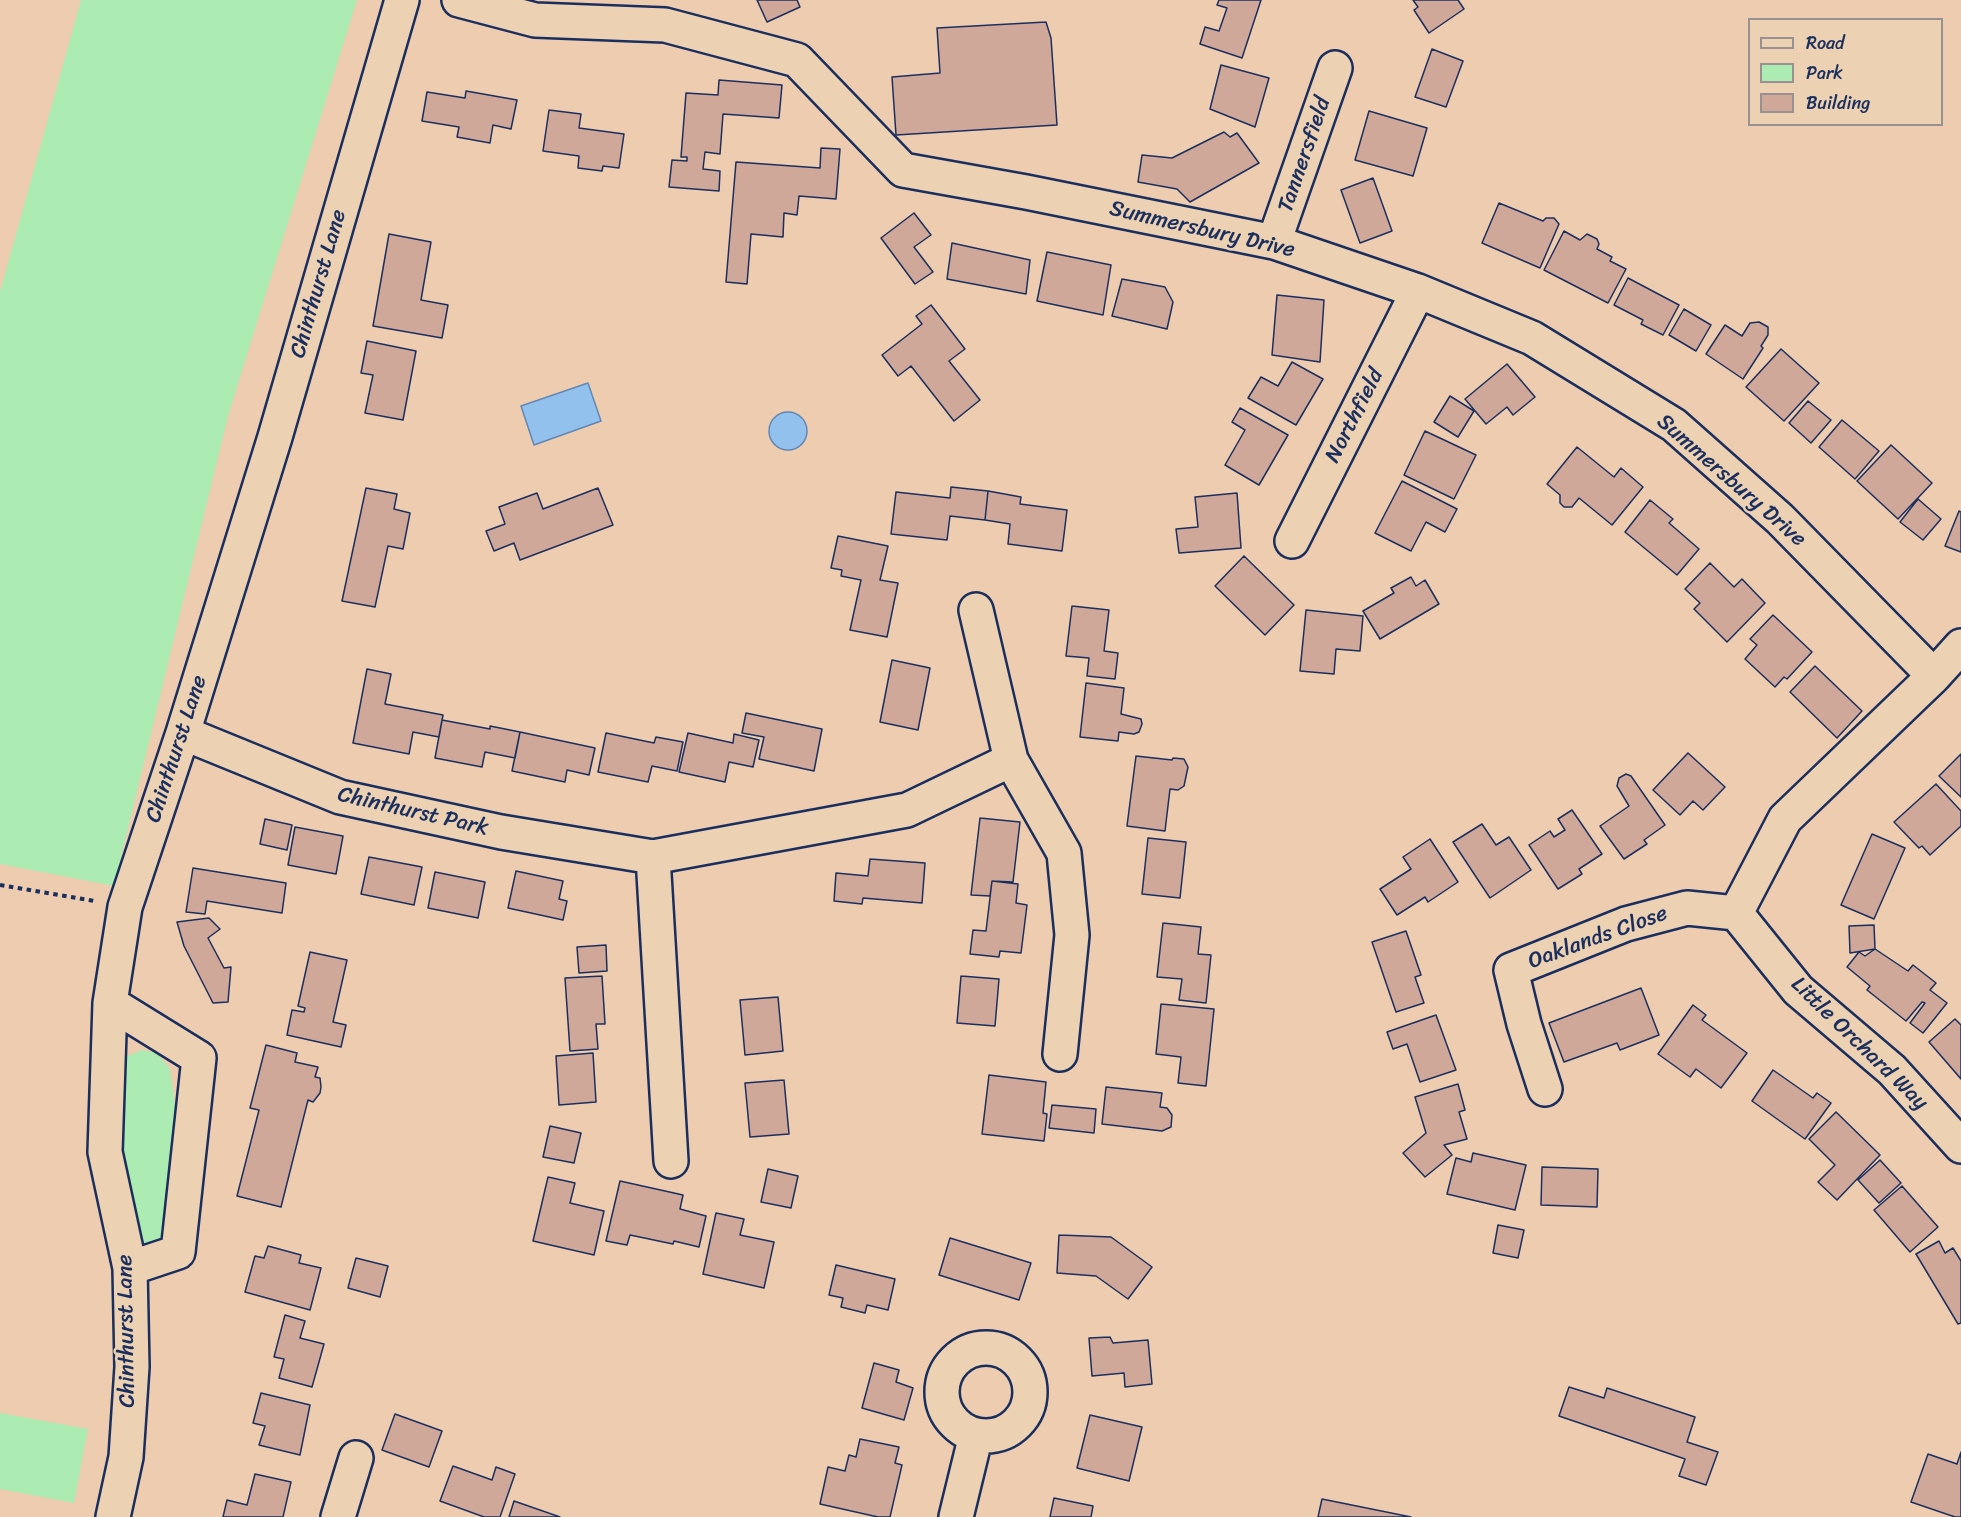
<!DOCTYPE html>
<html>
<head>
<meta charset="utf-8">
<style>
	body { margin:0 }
	#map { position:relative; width:1961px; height:1517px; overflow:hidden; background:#eeccaf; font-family:Sriracha,sans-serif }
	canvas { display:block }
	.legend { position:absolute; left:1748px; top:18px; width:195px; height:108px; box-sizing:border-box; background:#ecd1b3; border:2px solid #989091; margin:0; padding:8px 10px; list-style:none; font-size:18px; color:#1b2f5e }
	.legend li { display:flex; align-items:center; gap:12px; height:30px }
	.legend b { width:30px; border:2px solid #989091 }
</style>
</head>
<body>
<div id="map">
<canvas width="1961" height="1517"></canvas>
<ul class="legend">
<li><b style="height:8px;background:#ecd1b3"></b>Road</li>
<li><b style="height:16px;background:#acebb2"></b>Park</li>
<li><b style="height:16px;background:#d0a89a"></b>Building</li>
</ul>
</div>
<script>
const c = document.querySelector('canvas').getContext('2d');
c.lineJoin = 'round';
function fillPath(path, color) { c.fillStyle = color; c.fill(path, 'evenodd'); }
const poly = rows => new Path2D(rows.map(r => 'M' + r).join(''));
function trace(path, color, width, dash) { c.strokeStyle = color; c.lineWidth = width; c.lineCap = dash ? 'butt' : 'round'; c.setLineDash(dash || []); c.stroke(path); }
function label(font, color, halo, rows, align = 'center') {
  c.font = font + ' Sriracha,sans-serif'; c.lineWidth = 5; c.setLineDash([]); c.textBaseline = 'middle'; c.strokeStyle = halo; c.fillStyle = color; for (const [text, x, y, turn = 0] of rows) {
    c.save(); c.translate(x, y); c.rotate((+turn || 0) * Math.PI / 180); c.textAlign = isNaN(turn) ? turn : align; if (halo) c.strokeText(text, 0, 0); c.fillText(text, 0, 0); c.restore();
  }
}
const green = poly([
	[81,0,357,0,228,416,114,886,0,864,0,292],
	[142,1050,157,1053,170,1069,177,1118,171,1235,149,1253,127,1234,120,1086,125,1057],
	[0,1413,88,1429,74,1503,0,1489]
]);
const water = poly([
	[588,383,601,421,534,445,521,406,588,383],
	'769 431a19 19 0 1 1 38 0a19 19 0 1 1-38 0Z'
]);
const building = poly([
	[757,0,797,0,800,7,767,22,757,0],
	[1219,0,1261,0,1242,58,1200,44,1205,27,1219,31,1227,8,1217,5,1219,0],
	[1413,0,1458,0,1464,9,1429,33,1414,10,1418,7,1413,0],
	[1046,22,1051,38,1057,125,896,135,892,77,940,73,937,28,1046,22],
	[1432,49,1463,61,1446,107,1415,97,1432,49],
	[1221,65,1269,78,1255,127,1210,109,1221,65],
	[719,80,782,85,779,118,723,114,720,154,705,152,703,169,720,171,719,191,669,187,672,160,687,161,687,157,681,157,686,93,718,95,719,80],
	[466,91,517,100,511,129,493,125,490,143,457,137,459,127,422,121,427,92,465,98,466,91],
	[549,110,581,114,579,128,624,134,619,168,603,166,602,171,578,168,579,156,543,151,549,110],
	[1369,111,1427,128,1413,176,1355,160,1369,111],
	[1224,132,1230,137,1237,133,1259,163,1190,202,1177,189,1138,182,1142,155,1172,158,1224,132],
	[821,148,840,149,836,199,799,196,797,215,784,213,783,237,751,234,747,284,726,282,736,162,820,168,821,148],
	[1373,178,1392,231,1360,243,1341,190,1373,178],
	[1499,203,1543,221,1546,218,1554,218,1559,224,1540,268,1482,243,1499,203],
	[914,213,931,235,914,247,933,272,915,284,881,238,914,213],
	[1564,231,1580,240,1587,234,1597,239,1599,244,1597,249,1612,257,1610,261,1626,269,1608,303,1544,270,1564,231],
	[389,234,431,242,421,300,448,305,442,338,373,326,389,234],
	[952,243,1030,260,1026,294,947,279,952,243],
	[1047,252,1111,265,1103,315,1037,301,1047,252],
	[1628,278,1679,305,1663,335,1641,324,1643,320,1614,305,1628,278],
	[1122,279,1165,287,1173,302,1167,329,1112,316,1122,279],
	[1277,295,1324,300,1320,362,1272,355,1277,295],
	[931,305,965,349,949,361,980,400,954,421,911,366,898,376,882,355,922,324,916,316,931,305],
	[1684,309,1711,325,1696,351,1669,335,1684,309],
	[1759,322,1768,327,1768,335,1761,346,1763,348,1743,379,1706,354,1725,325,1742,336,1750,323,1759,322],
	[367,341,416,351,403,420,365,413,373,375,361,373,367,341],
	[1781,349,1819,383,1784,421,1746,387,1781,349],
	[1292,362,1323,379,1296,425,1248,398,1261,377,1278,386,1292,362],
	[1507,364,1535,397,1513,415,1507,407,1486,424,1465,399,1507,364],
	[1450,396,1474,411,1458,437,1434,422,1450,396],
	[1808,401,1831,420,1811,443,1789,423,1808,401],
	[1240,408,1288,435,1259,485,1225,465,1245,430,1232,422,1240,408],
	[1842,420,1879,451,1855,479,1819,447,1842,420],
	[1425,431,1476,455,1454,499,1404,475,1425,431],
	[1891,445,1932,483,1898,519,1857,481,1891,445],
	[1577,447,1614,477,1621,468,1643,487,1612,525,1579,498,1572,507,1564,507,1560,503,1560,495,1547,484,1577,447],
	[1402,481,1457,509,1445,532,1426,522,1411,551,1375,533,1402,481],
	[951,487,988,491,985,520,950,516,947,540,891,534,896,492,950,498,951,487],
	[366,488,397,494,394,509,410,513,403,549,388,546,375,607,342,601,366,488],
	[598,488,613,525,520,560,514,543,494,551,486,531,505,524,499,507,537,493,543,509,598,488],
	[988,491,1021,497,1020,504,1067,510,1062,551,1008,544,1010,524,985,520,988,491],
	[1237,493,1241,548,1179,553,1176,529,1198,527,1195,497,1237,493],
	[1918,499,1941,519,1923,540,1900,522,1918,499],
	[1650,500,1673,519,1669,523,1699,549,1677,575,1625,532,1650,500],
	[1959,511,1961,512,1961,552,1945,546,1959,511],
	[838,536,888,546,880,580,898,583,887,637,850,630,861,580,841,576,842,570,831,568,838,536],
	[1244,556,1294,605,1265,635,1215,586,1244,556],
	[1710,563,1734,587,1742,579,1765,603,1727,642,1694,609,1700,603,1685,589,1710,563],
	[1411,577,1416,586,1425,580,1439,604,1380,639,1363,611,1394,593,1391,588,1411,577],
	[1072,606,1109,610,1104,651,1118,653,1115,679,1087,676,1089,658,1066,656,1072,606],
	[1306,610,1363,616,1360,651,1336,649,1334,674,1300,671,1306,610],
	[1773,615,1812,652,1787,679,1784,677,1775,687,1745,659,1757,645,1750,639,1773,615],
	[892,660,930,668,918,730,880,722,892,660],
	[1815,666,1862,711,1837,738,1790,692,1815,666],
	[367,669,391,674,385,704,443,715,439,737,413,732,409,754,353,743,367,669],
	[1086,683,1124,688,1121,714,1141,719,1142,724,1139,732,1134,734,1119,732,1118,741,1080,737,1086,683],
	[746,713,822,729,814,771,759,759,764,737,742,733,746,713],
	[442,720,490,729,490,726,520,732,515,758,485,752,482,767,435,758,442,720],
	[520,732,595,748,589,775,567,770,565,782,512,771,520,732],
	[606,733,654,743,656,737,683,742,677,771,652,766,648,782,598,772,606,733],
	[688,733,733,743,734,734,759,740,753,767,729,762,725,782,679,772,688,733],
	[1688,753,1725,787,1703,810,1693,801,1680,815,1653,790,1688,753],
	[1961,754,1961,797,1939,776,1961,754],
	[1136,756,1172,760,1173,758,1184,759,1188,767,1184,786,1178,790,1170,789,1165,831,1127,826,1136,756],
	[1626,774,1631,776,1665,825,1644,840,1647,844,1624,859,1600,826,1629,806,1617,786,1619,778,1626,774],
	[1936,784,1961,811,1961,826,1930,855,1922,846,1919,848,1894,822,1936,784],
	[1572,810,1602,854,1579,869,1582,874,1558,889,1529,845,1550,831,1554,837,1565,830,1558,819,1572,810],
	[980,818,1020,822,1013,882,992,881,990,896,971,895,980,818],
	[265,819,292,825,287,850,260,844,265,819],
	[1482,824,1496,845,1509,837,1531,870,1490,898,1453,842,1482,824],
	[295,827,343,836,336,874,288,865,295,827],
	[1872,834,1905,848,1874,919,1841,905,1872,834],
	[1148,838,1186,842,1180,898,1142,894,1148,838],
	[1430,839,1458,882,1428,902,1425,897,1397,915,1380,889,1411,869,1403,857,1430,839],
	[369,857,422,867,414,905,361,894,369,857],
	[870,859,925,863,922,903,863,898,862,904,834,901,836,873,868,876,870,859],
	[193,868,286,883,282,913,207,901,205,914,186,912,193,868],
	[516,871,563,881,559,899,567,901,563,920,508,908,516,871],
	[435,872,485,882,478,918,428,908,435,872],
	[992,881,1018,884,1016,903,1027,905,1021,953,1000,951,999,957,970,954,973,930,986,931,992,881],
	[209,918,220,929,208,938,224,968,231,967,228,1002,213,1003,184,946,177,922,209,918],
	[1163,923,1201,927,1198,954,1211,955,1206,1003,1179,1000,1182,979,1157,977,1163,923],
	[1874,925,1875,949,1850,953,1849,926,1874,925],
	[1406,931,1421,975,1415,977,1424,1003,1396,1012,1372,942,1406,931],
	[606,945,607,971,579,973,577,947,606,945],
	[1875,949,1908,971,1913,965,1936,983,1930,990,1947,1003,1923,1033,1910,1023,1925,1003,1922,1002,1906,1021,1867,990,1870,986,1847,967,1859,952,1865,956,1875,949],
	[310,952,347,960,333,1022,346,1025,341,1047,287,1035,292,1010,304,1012,305,1008,298,1006,310,952],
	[602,976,605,1024,596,1024,598,1049,570,1051,565,978,602,976],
	[961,976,999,979,995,1026,957,1023,961,976],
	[1641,988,1659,1035,1620,1050,1617,1043,1564,1062,1549,1023,1641,988],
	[778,997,783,1051,745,1055,740,1000,778,997],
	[1161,1004,1214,1009,1206,1086,1178,1083,1181,1057,1156,1054,1161,1004],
	[1693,1005,1706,1015,1702,1020,1747,1053,1721,1088,1696,1069,1690,1077,1658,1054,1693,1005],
	[1436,1015,1456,1070,1420,1082,1407,1044,1393,1049,1387,1032,1436,1015],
	[1955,1019,1961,1025,1961,1079,1929,1042,1955,1019],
	[266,1045,297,1053,295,1062,318,1067,315,1077,320,1078,321,1087,320,1093,313,1102,308,1100,281,1207,237,1196,259,1110,250,1108,266,1045],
	[593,1053,596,1102,559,1105,556,1056,593,1053],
	[1773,1070,1813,1098,1817,1093,1831,1103,1805,1139,1752,1101,1773,1070],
	[989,1075,1046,1082,1043,1113,1047,1114,1044,1141,982,1134,989,1075],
	[784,1080,789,1134,750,1137,745,1083,784,1080],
	[1458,1084,1465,1110,1459,1112,1467,1139,1444,1145,1452,1155,1425,1177,1403,1153,1426,1133,1415,1097,1458,1084],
	[1106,1087,1162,1093,1160,1107,1167,1108,1172,1115,1171,1127,1162,1131,1102,1124,1106,1087],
	[1052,1105,1096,1109,1094,1133,1049,1128,1052,1105],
	[1836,1112,1880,1155,1837,1200,1818,1182,1835,1165,1809,1139,1836,1112],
	[550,1126,581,1133,574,1163,543,1157,550,1126],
	[1473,1153,1526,1165,1515,1210,1447,1194,1456,1158,1471,1162,1473,1153],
	[1880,1160,1901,1183,1879,1203,1858,1180,1880,1160],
	[1542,1167,1598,1169,1597,1207,1541,1205,1542,1167],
	[768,1169,798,1176,791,1208,761,1202,768,1169],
	[548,1177,575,1183,570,1203,604,1211,594,1255,533,1241,548,1177],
	[620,1181,683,1195,680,1209,706,1216,699,1247,674,1241,673,1244,630,1235,627,1245,606,1241,620,1181],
	[1902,1186,1938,1227,1910,1252,1874,1210,1902,1186],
	[716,1213,744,1219,740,1235,774,1242,764,1288,703,1274,716,1213],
	[1498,1225,1524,1230,1518,1258,1493,1253,1498,1225],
	[1059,1235,1111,1237,1152,1267,1128,1299,1096,1276,1057,1273,1059,1235],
	[950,1238,1031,1263,1019,1300,939,1275,950,1238],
	[1939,1241,1945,1253,1953,1248,1961,1261,1961,1323,1958,1324,1916,1254,1939,1241],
	[268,1246,301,1255,299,1263,321,1268,310,1310,245,1292,255,1256,264,1258,268,1246],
	[356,1258,388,1266,380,1297,348,1288,356,1258],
	[836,1265,895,1279,888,1310,867,1305,865,1313,841,1307,843,1298,829,1295,836,1265],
	[285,1315,305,1321,300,1338,324,1344,312,1387,279,1378,284,1359,274,1357,285,1315],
	[1110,1337,1113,1343,1148,1340,1152,1384,1125,1387,1124,1373,1092,1376,1089,1338,1110,1337],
	[874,1363,899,1370,896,1382,913,1388,904,1420,862,1408,874,1363],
	[1569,1387,1604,1398,1607,1388,1695,1417,1687,1442,1718,1452,1706,1485,1679,1476,1685,1459,1559,1416,1569,1387],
	[261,1393,310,1405,300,1455,259,1445,265,1426,253,1423,261,1393],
	[395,1414,442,1431,429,1467,382,1450,395,1414],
	[1090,1415,1142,1427,1129,1481,1077,1468,1090,1415],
	[860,1439,899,1447,895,1463,902,1465,890,1517,878,1517,820,1504,828,1467,845,1471,849,1455,856,1457,860,1439],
	[1961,1452,1961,1517,1955,1517,1911,1502,1928,1454,1957,1464,1961,1452],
	[453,1466,492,1480,496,1467,515,1474,500,1517,484,1517,440,1501,453,1466],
	[255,1474,291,1482,283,1517,223,1517,227,1500,247,1505,255,1474],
	[1054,1498,1093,1506,1091,1517,1050,1517,1054,1498],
	[1322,1499,1411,1517,1318,1517,1322,1499],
	[514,1501,560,1517,509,1517,514,1501]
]);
const path = poly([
	[0,885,95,901]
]);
const minor = poly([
	[459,0,535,20,665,25,797,60,903,170,1026,192,1274,242,1418,291,1532,338,1674,425,1780,519,1934,676,1785,819,1736,913],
	[1274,242,1335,68],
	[1292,541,1418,291],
	[976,610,1011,760,1064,853,1072,935,1060,1054],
	[1934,676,1961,646],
	[183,733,340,797,501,832,653,857,907,810,1011,760],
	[653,857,671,1161],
	[1736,913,1798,990,1892,1070,1961,1146],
	[110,1003,199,1058,178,1252,130,1268],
	[1545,1089,1524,1024,1511,970,1626,924,1687,908,1736,913],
	'942 1392a44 44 0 1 1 88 0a44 44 0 1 1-88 0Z',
	[113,1517,126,1457,132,1367,130,1268,105,1152,110,1003,125,907,183,733,275,437,402,0],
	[338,1517,356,1458],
	[956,1517,976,1435]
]);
const streetNames = [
	["Tannersfield",1305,155,-71],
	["Summersbury Drive",1202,230,13],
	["Chinthurst Lane",319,284,-74],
	["Northfield",1355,416,-63],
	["Summersbury Drive",1731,481,41],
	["Chinthurst Lane",177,749,-72],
	["Chinthurst Park",413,812,13],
	["Oaklands Close",1598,938,-20],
	["Little Orchard Way",1859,1044,44],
	["Chinthurst Lane",127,1331,-91]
];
fillPath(green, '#acebb2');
fillPath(water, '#93c1ed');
trace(water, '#6387b4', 1.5);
fillPath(building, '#d0a89a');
trace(building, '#1b2f5e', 1.5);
trace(minor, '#1b2f5e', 38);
trace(path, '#1b2f5e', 4, [4.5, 4.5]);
trace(minor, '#ecd1b3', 33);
label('22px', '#1b2f5e', '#ecd1b3', streetNames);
</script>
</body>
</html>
